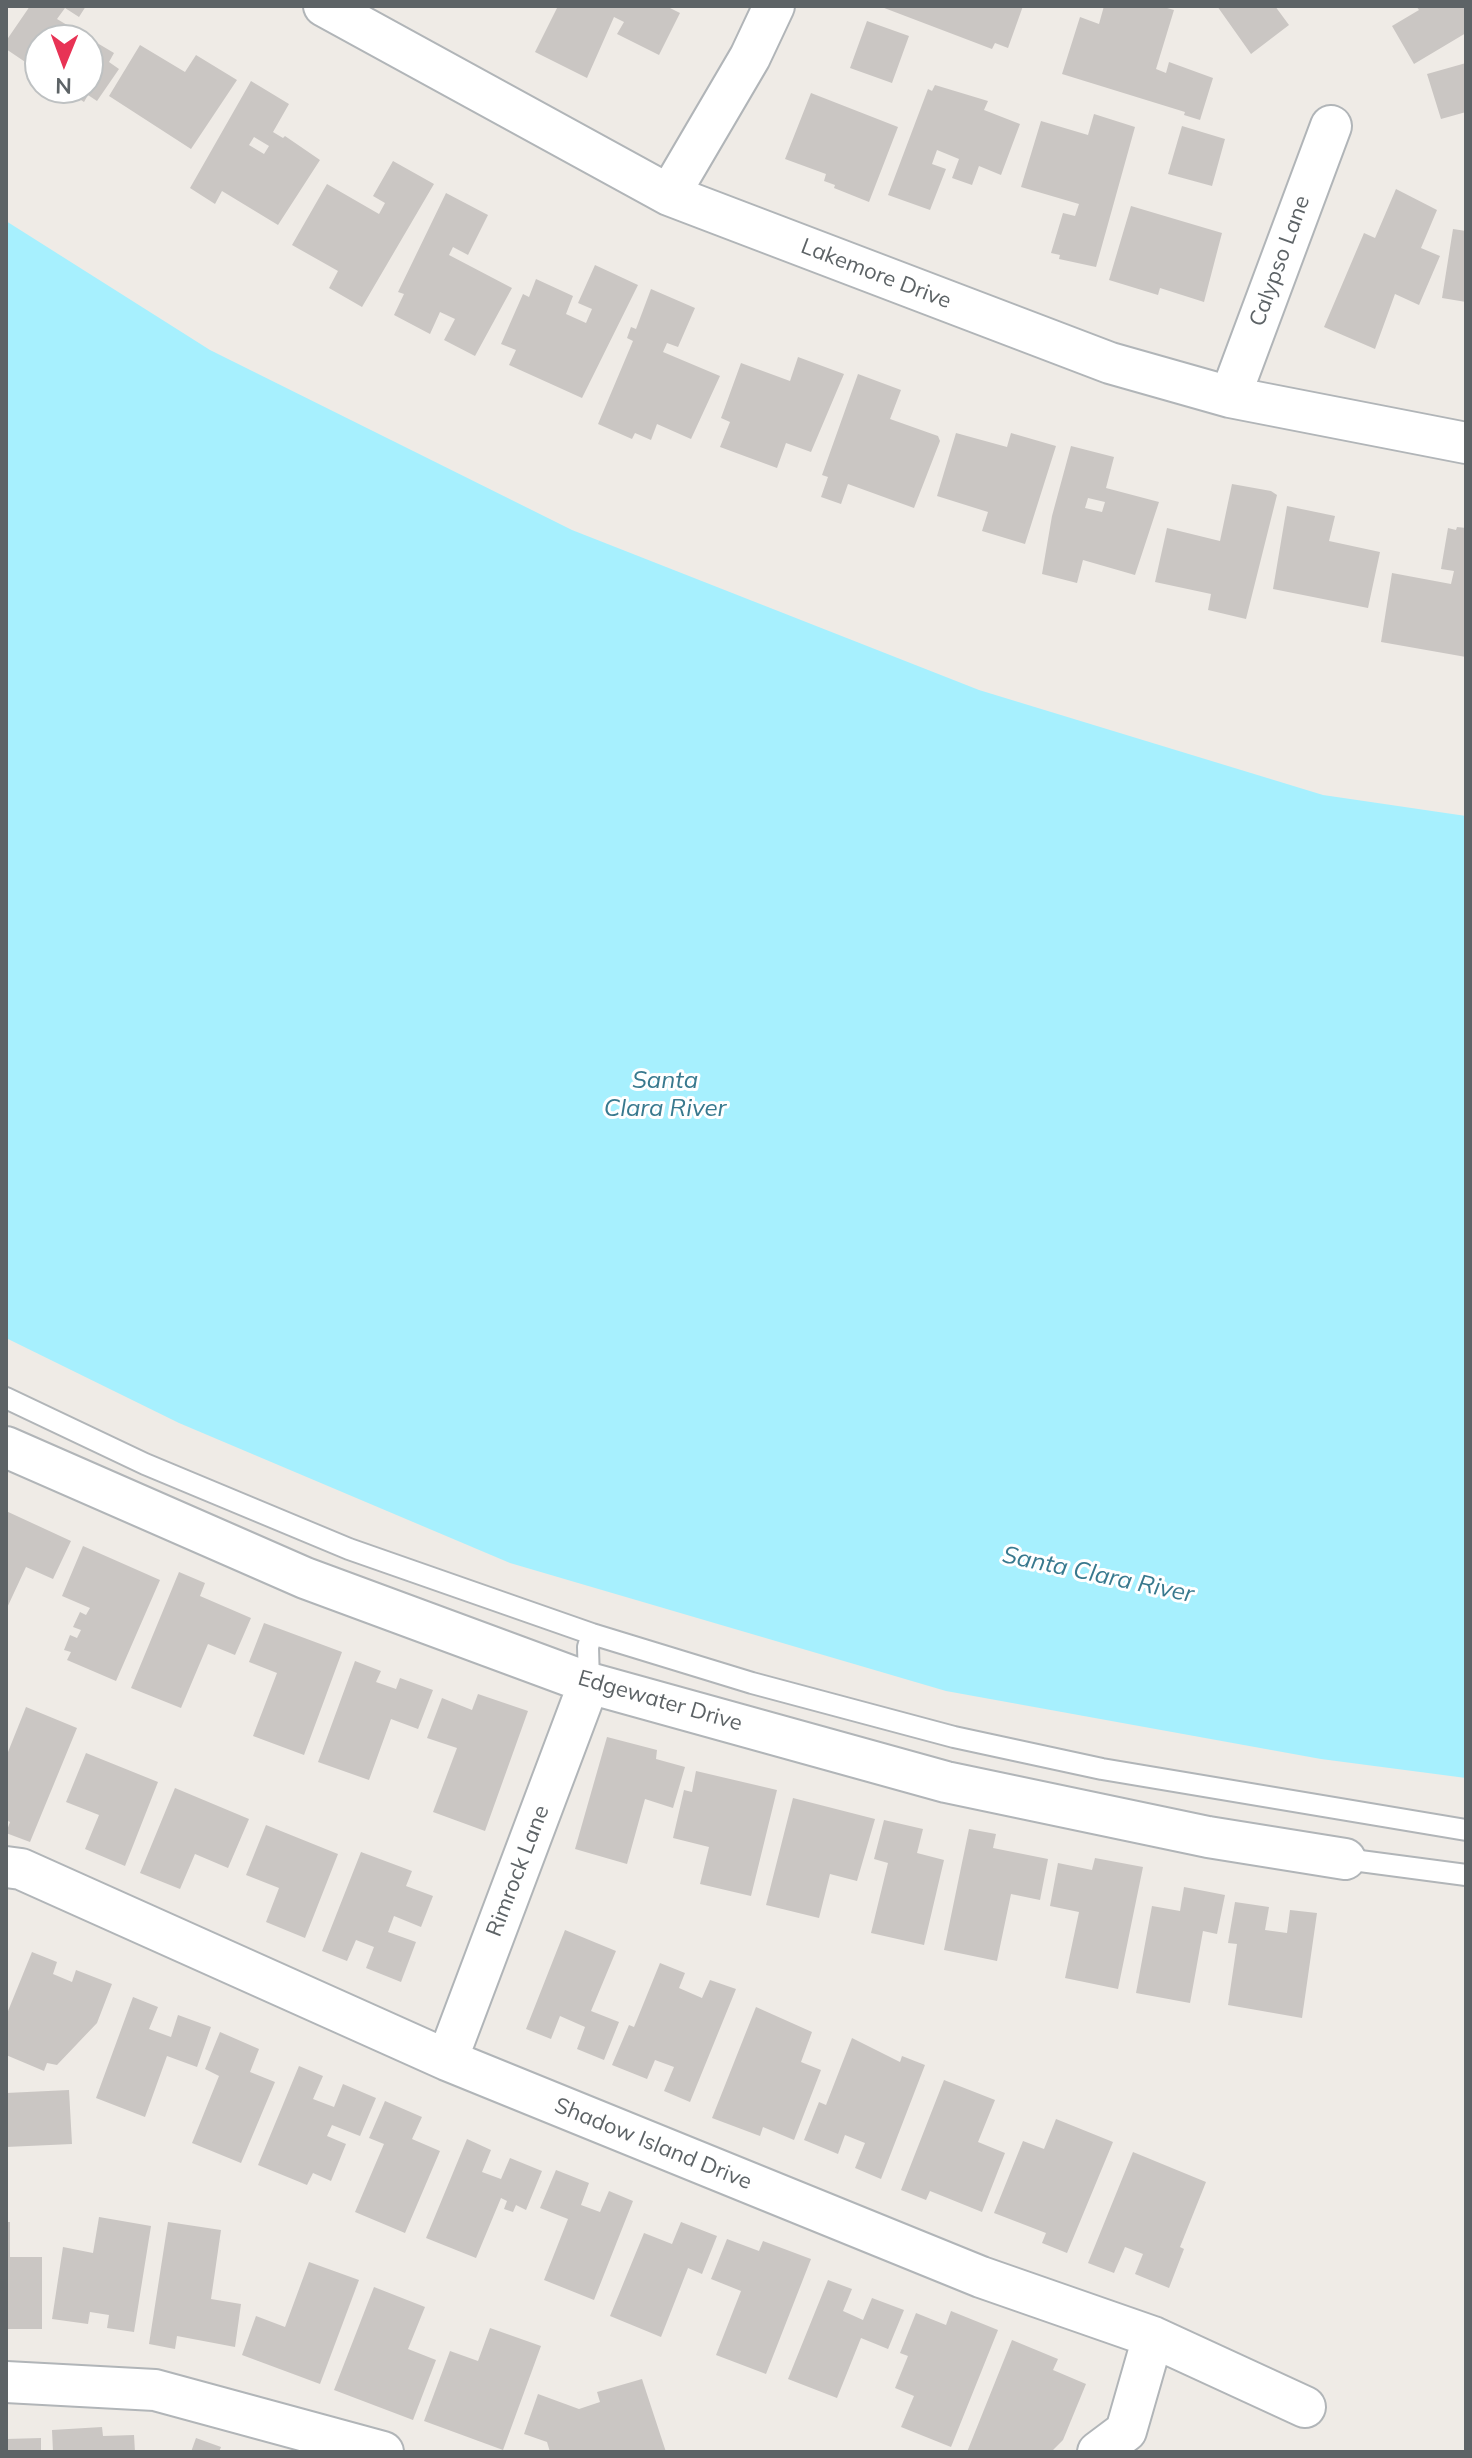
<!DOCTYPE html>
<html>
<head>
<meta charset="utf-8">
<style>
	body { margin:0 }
	#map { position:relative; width:1472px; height:2458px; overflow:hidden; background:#efebe6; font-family:Mulish,sans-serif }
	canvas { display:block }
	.frame { position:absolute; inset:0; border:8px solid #5d6366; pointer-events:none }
	.north { position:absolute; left:24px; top:24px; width:80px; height:80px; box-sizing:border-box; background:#fff; border:2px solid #bec1c2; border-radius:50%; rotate:181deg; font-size:22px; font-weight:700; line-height:32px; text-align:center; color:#5d6366 }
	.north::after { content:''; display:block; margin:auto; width:28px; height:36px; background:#e83355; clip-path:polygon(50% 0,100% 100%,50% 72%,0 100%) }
</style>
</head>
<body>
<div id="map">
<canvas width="1472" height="2458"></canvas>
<div class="frame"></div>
<div class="north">N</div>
</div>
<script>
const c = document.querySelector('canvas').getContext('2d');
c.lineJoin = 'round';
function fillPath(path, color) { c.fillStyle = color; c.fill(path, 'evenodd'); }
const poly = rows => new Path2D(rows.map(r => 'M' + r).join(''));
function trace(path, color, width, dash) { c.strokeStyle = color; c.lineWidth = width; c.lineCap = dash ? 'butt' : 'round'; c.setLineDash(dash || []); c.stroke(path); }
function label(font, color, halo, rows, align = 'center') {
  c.font = font + ' Mulish,sans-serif'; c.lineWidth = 6; c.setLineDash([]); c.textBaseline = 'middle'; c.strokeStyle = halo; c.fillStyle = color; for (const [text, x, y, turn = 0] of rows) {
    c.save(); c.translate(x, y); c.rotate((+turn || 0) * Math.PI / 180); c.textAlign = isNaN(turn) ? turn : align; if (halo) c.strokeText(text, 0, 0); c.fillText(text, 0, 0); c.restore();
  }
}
const water = poly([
	[6,221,210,350,572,530,979,690,1323,795,1466,816,1466,1778,1321,1759,946,1691,510,1563,179,1423,6,1338]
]);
const building = poly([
	[30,6,86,6,79,17,65,8,57,19,114,53,109,62,119,69,97,101,88,95,84,102,63,88,88,88,88,40,40,40,40,72,6,49,6,41],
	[558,6,666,6,680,13,659,55,617,34,624,22,614,17,587,78,535,52],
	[879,6,1023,6,1008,48,995,43,992,49],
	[1104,6,1160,6,1174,10,1156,69,1166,73,1169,62,1213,78,1200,120,1184,115,1185,112,1062,74,1080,17,1099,24],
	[1217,6,1275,6,1289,25,1251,54],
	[1416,6,1466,6,1466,33,1414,64,1392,26,1419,10],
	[867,21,909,36,892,83,850,68],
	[140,45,185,72,196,55,237,80,191,149,109,96],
	[1466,63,1466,112,1441,119,1427,74],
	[251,81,289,104,273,132,283,138,285,136,320,160,278,225,222,191,215,204,190,188],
	[254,137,269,146,264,154,249,145],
	[935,85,988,101,984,110,1020,124,1001,175,979,166,972,185,952,178,959,159,937,150,932,164,946,169,930,210,888,195,928,89,932,91],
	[811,93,898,127,869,202,834,188,835,185,824,181,826,174,785,159],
	[1094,114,1135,127,1096,267,1059,259,1060,255,1051,253,1063,213,1075,216,1079,204,1021,187,1041,121,1088,135],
	[1182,126,1225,139,1212,186,1168,174],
	[393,161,434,184,362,307,329,288,338,271,292,245,327,184,379,214,385,203,373,196],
	[1396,189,1437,210,1421,248,1440,256,1419,305,1395,294,1375,349,1324,327,1364,233,1375,238],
	[446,193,488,215,468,255,453,247,449,255,512,288,475,356,444,340,455,319,440,312,430,334,394,315,404,294,398,292],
	[1131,206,1222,233,1204,302,1160,288,1158,295,1109,280],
	[1453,229,1466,231,1466,302,1442,298],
	[595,265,638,285,582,398,509,365,516,350,501,344,523,294,529,297,536,279,573,296,566,314,586,323,592,309,578,303],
	[651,289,695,308,678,347,667,343,663,352,720,376,691,439,657,424,651,440,635,433,632,439,598,424,633,341,627,338,631,327,636,329],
	[798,357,844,374,811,452,786,443,777,468,720,447,730,422,721,418,741,363,790,381],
	[858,374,901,390,890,419,938,436,940,441,914,508,848,484,841,504,821,497,828,477,822,475],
	[956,433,1007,447,1011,433,1056,446,1025,544,982,531,988,512,937,496],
	[1071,446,1114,457,1106,488,1159,502,1135,575,1083,560,1077,583,1042,574,1052,516],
	[1088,498,1105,502,1102,512,1085,508],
	[1232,484,1271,491,1277,495,1246,619,1208,610,1211,594,1155,582,1167,528,1220,541],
	[1287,506,1335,516,1329,541,1380,552,1368,608,1273,589],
	[1457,527,1466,528,1466,657,1381,642,1392,573,1451,584,1454,571,1441,569,1448,528,1456,530],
	[6,1511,71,1541,53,1579,26,1567,6,1610],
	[83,1546,160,1580,116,1681,67,1660,71,1652,64,1650,70,1635,77,1638,81,1630,73,1627,80,1612,86,1615,90,1608,62,1596],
	[179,1572,205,1583,200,1596,251,1618,235,1655,208,1644,181,1708,131,1688],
	[264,1623,342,1652,304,1755,253,1736,277,1673,249,1662],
	[355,1661,381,1671,376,1682,396,1689,400,1678,433,1690,418,1729,391,1719,369,1780,318,1762],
	[478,1694,528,1711,485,1831,433,1812,457,1748,427,1738,442,1698,472,1710],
	[26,1707,77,1728,30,1842,6,1833,10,1822,6,1820,6,1757],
	[607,1737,657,1750,656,1759,685,1767,673,1808,645,1799,627,1864,575,1849],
	[86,1753,158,1782,125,1866,85,1849,99,1815,66,1802],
	[696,1771,777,1790,751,1896,700,1884,709,1847,673,1838,684,1790,692,1792],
	[175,1788,249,1819,228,1868,195,1854,180,1889,140,1873],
	[793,1798,875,1819,857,1881,830,1874,819,1918,766,1905],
	[884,1820,923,1829,917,1853,944,1860,924,1945,871,1933,888,1863,874,1859],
	[266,1825,338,1854,305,1938,266,1922,279,1888,246,1875],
	[969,1829,996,1834,993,1848,1048,1859,1040,1900,1011,1894,997,1961,944,1950],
	[361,1852,412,1871,406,1886,433,1896,421,1927,394,1916,388,1932,416,1942,401,1982,366,1968,374,1947,356,1940,347,1961,322,1951],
	[1095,1858,1143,1867,1118,1989,1065,1978,1079,1912,1050,1906,1058,1863,1092,1870],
	[1184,1887,1225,1895,1217,1934,1203,1931,1190,2003,1136,1993,1152,1906,1180,1911],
	[1235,1902,1269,1907,1265,1930,1287,1933,1290,1910,1317,1913,1302,2018,1228,2005,1237,1944,1228,1943],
	[565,1930,616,1951,591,2011,619,2022,604,2060,577,2049,585,2027,560,2016,551,2039,526,2029],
	[32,1952,57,1962,53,1974,72,1982,76,1970,112,1984,97,2023,57,2065,47,2063,44,2071,6,2055,6,2016],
	[660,1963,685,1973,679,1988,702,1998,710,1980,736,1989,690,2102,664,2091,674,2067,655,2060,647,2079,612,2065,629,2025,634,2027],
	[133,1997,158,2007,149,2029,171,2037,178,2015,211,2027,197,2067,167,2056,145,2117,96,2098],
	[756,2007,812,2032,801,2062,821,2070,794,2140,763,2127,760,2136,712,2118],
	[220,2032,259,2049,250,2072,275,2082,241,2163,192,2143,219,2076,205,2069],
	[852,2038,900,2062,902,2056,925,2065,881,2179,855,2168,865,2143,845,2135,838,2154,804,2140,819,2102,826,2105],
	[299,2066,323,2076,313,2099,334,2107,343,2084,376,2098,360,2136,332,2125,327,2136,346,2144,331,2181,313,2173,307,2185,258,2165],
	[944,2080,995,2100,978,2142,1005,2153,982,2212,930,2191,926,2200,901,2190],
	[69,2090,72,2144,6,2147,6,2093],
	[385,2101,422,2117,412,2139,440,2151,405,2233,355,2212,384,2144,369,2138],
	[1056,2119,1113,2142,1067,2253,1042,2243,1046,2233,994,2213,1023,2141,1044,2149],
	[467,2139,491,2150,482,2172,501,2179,510,2158,542,2171,526,2210,516,2205,513,2212,504,2209,507,2201,501,2198,476,2258,426,2238],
	[1133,2152,1206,2182,1180,2247,1184,2249,1169,2288,1135,2274,1143,2254,1125,2247,1114,2273,1088,2263],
	[556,2170,589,2183,581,2205,600,2212,609,2191,633,2201,594,2300,544,2280,568,2219,540,2208],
	[99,2217,151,2226,134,2332,107,2328,109,2315,90,2312,88,2324,52,2319,63,2247,93,2253],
	[6,2222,10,2222,10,2257,42,2257,42,2329,7,2329],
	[168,2222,221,2230,211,2299,241,2304,235,2347,177,2336,175,2349,149,2344],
	[681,2222,717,2236,702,2274,688,2268,661,2337,610,2316,644,2233,672,2244],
	[727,2239,759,2251,763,2241,811,2259,766,2374,716,2355,741,2291,711,2279],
	[309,2262,359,2280,320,2384,242,2355,256,2316,285,2327],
	[828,2280,852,2289,843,2311,863,2320,872,2298,904,2310,888,2349,861,2338,837,2398,788,2379],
	[374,2287,425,2307,408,2349,436,2360,413,2420,334,2390],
	[951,2311,998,2330,951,2447,901,2427,914,2396,895,2388,908,2356,900,2353,916,2313,946,2325],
	[490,2328,541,2346,503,2450,424,2421,450,2351,478,2361],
	[1012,2340,1058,2359,1053,2370,1086,2384,1063,2440,1051,2452,967,2452],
	[642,2379,666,2452,550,2452,547,2442,524,2434,538,2394,579,2409,600,2402,597,2392],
	[102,2427,103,2436,134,2435,135,2452,53,2452,52,2430],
	[41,2438,41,2452,6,2452,6,2439],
	[196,2438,221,2447,219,2452,191,2452]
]);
const lane = poly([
	[6,1398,145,1464,349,1549,592,1634,752,1683,954,1737,1102,1769,1466,1830],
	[589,1683,588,1647,592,1634],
	[1345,1859,1466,1875]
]);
const street = poly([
	[324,6,669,195,1110,363,1230,397,1466,443],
	[669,195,750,57,774,6],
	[1230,397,1331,126],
	[6,1447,305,1578,589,1683,946,1782,1208,1837,1345,1859],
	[6,1867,21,1869,447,2060,981,2277,1153,2337,1305,2407],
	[447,2060,589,1683],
	[6,2382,155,2390,383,2452],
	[1098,2452,1126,2431,1153,2337]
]);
const streetNames = [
	["Calypso Lane",1280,261,-70],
	["Lakemore Drive",876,274,21],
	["Edgewater Drive",660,1701,16],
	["Rimrock Lane",518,1871,-69],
	["Shadow Island Drive",653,2144,22]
];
const waterNames = [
	["Santa",665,1081],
	["Clara River",665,1109],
	["Santa Clara River",1098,1575,12]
];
fillPath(water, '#a7f0fe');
fillPath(building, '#cac6c3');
trace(lane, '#b1b5b8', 24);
trace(street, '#b1b5b8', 44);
trace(lane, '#fff', 20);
trace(street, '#fff', 40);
label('22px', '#5d6366', '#fff', streetNames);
label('italic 24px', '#38798e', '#fff', waterNames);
</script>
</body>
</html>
